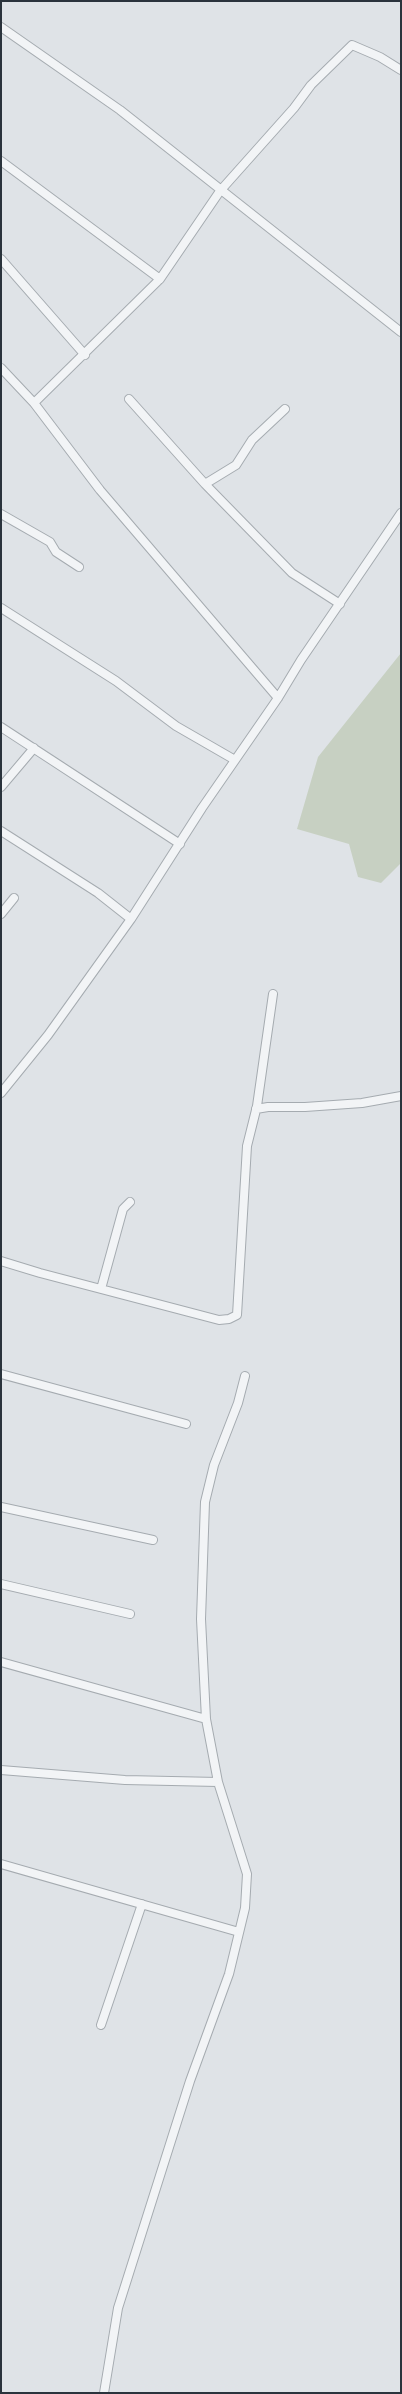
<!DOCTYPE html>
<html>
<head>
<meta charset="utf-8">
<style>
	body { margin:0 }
	#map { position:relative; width:402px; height:2394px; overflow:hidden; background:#dfe3e7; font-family:"DejaVu Sans",sans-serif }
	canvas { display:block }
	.frame { position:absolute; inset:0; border:2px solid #2a333c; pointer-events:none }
</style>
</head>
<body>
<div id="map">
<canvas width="402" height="2394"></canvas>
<div class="frame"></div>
</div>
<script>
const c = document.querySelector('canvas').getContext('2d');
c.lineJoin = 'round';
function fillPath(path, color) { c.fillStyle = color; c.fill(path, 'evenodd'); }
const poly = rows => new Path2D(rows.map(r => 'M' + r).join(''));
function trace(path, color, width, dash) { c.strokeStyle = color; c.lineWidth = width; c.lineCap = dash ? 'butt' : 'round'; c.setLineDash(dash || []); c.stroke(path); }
const green = poly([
	[401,653,401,863,381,883,358,877,349,844,297,829,318,757]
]);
const minor = poly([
	[1,27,120,110,401,332],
	[1,161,160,279],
	[1,259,85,355],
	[1,368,34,403,100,490,278,698],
	[129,399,205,484,292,573,340,604],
	[34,403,160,279,220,191,294,108,311,85,352,45,380,57,401,70],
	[205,484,236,465,252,440,285,409],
	[1,514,50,542,56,552,79,567],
	[1,608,116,681,176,726,235,760],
	[1,727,180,844],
	[1,787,34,748],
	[1,831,98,893,131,919],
	[1,914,14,898],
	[1,1093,48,1035,131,919,202,808,278,698,301,660,401,513],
	[256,1109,268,1107,305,1107,362,1103,401,1096],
	[1,1261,40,1273,219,1320,229,1319,237,1315,247,1146,257,1106,273,994],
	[101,1289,123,1209,130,1202],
	[1,1374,186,1424],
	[1,1507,153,1540],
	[1,1584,130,1614],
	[1,1662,206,1719],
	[1,1770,125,1780,218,1782],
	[1,1864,239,1932],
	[101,2025,142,1904],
	[104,2393,118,2308,190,2081,229,1974,245,1908,247,1874,218,1782,206,1719,201,1619,205,1502,214,1465,238,1403,245,1376]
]);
fillPath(green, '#c7d0c2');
trace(minor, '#a5abb0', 10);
trace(minor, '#f2f4f6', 8);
</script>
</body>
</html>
